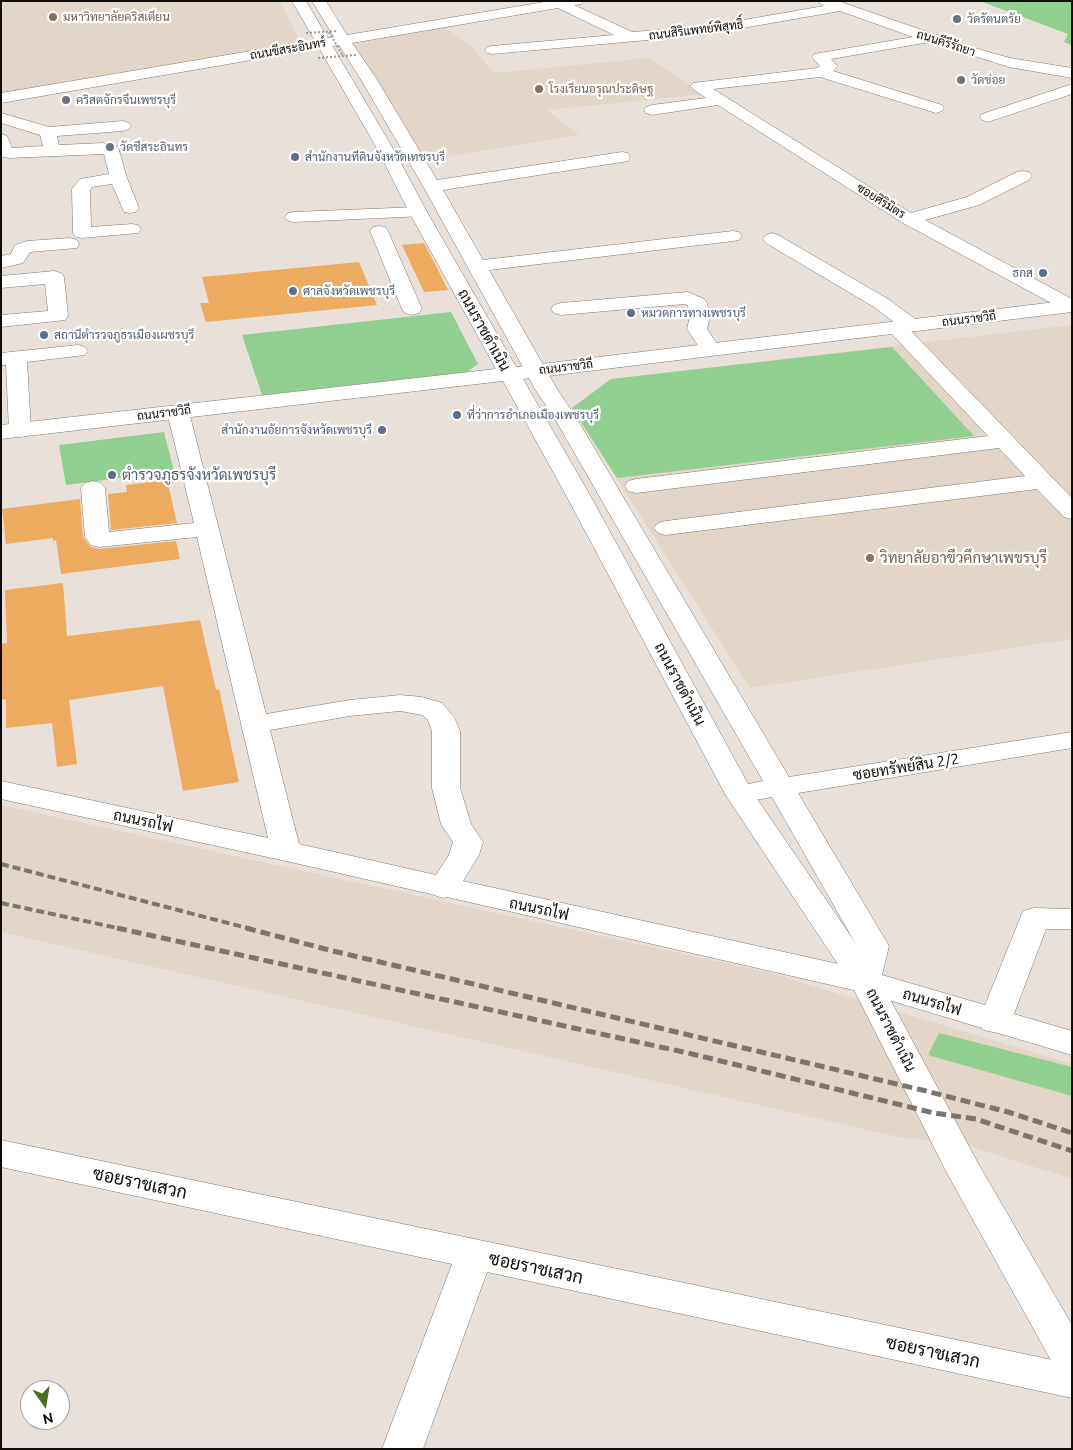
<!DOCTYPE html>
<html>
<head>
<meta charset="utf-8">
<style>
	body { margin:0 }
	#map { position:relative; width:1073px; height:1450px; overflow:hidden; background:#e9e1d9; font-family:Ubuntu,sans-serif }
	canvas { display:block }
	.frame { position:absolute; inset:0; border:2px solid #0e0c09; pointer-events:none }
	.north { position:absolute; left:20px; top:1380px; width:50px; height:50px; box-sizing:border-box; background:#fff; border:1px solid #9f9e9d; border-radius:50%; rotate:167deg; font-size:14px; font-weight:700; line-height:20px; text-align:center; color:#0e0c09 }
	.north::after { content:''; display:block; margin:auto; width:18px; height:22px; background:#4a6c23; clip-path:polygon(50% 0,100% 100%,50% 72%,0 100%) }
</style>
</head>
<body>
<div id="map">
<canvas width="1073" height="1450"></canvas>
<div class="frame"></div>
<div class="north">N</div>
</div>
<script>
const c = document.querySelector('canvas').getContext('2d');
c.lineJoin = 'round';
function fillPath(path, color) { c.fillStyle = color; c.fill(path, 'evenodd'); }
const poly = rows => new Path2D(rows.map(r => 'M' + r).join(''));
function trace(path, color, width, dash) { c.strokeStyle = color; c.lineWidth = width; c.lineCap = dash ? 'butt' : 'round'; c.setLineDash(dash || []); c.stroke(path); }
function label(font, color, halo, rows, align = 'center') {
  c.font = font + ' Ubuntu,Sarabun,sans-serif'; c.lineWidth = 4.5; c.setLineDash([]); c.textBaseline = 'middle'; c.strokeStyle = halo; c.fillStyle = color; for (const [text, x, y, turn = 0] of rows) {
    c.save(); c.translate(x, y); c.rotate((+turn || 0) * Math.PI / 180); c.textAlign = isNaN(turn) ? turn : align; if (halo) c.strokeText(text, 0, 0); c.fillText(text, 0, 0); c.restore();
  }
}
const built = poly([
	[1,1,280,1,300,42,1,93],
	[444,27,472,47,494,73,649,58,704,94,547,110,579,135,423,160,353,44],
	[1072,325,1072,639,750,688,572,408,611,379],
	[1,805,766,972,1072,1064,1072,1179,966,1145,899,1137,1,932]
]);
const green = poly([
	[980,1,1072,1,1072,45,1064,42,1068,34],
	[451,312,478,364,467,372,262,395,242,335],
	[892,347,974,436,617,478,572,408,611,379],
	[164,432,174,471,66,485,59,445],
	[939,1033,1072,1067,1072,1096,928,1055]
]);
const building = poly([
	[424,243,432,258,448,290,424,292,402,245],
	[359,262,377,305,206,322,200,303,209,303,202,277],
	[167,480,177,523,111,530,108,494,127,492,126,485],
	[80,499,83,537,91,547,99,549,176,541,180,559,61,574,56,540,53,541,53,538,6,544,2,509],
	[63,583,67,636,200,620,216,690,219,689,239,782,183,791,163,686,69,700,77,764,57,767,52,723,6,728,6,699,1,700,1,644,7,643,5,590]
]);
const minor = poly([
	[312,1,326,1,347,35,550,1,583,1,581,4,574,5,632,32,703,27,824,6,817,1,838,1,971,47,1010,58,1072,68,1072,78,1009,67,930,42,831,59,838,66,833,71,942,105,944,108,942,111,936,113,820,77,713,89,911,213,967,197,1017,172,1023,171,1029,172,1032,176,1029,180,979,205,925,220,1072,299,1071,312,1064,310,903,223,718,105,652,115,646,113,644,110,646,107,652,105,706,98,693,89,690,86,693,83,817,68,820,66,812,57,814,54,913,37,840,11,703,35,492,54,487,53,485,50,487,47,492,46,614,35,558,8,352,43,376,78,437,180,622,152,628,153,630,157,628,161,622,162,443,190,483,260,733,231,739,232,742,236,739,240,733,241,489,270,557,389,577,419,789,777,1072,732,1072,748,798,793,889,946,882,975,985,1005,1023,911,1034,908,1072,909,1072,929,1046,929,1014,1014,1072,1031,1072,1055,998,1033,983,1030,982,1028,862,992,447,897,443,898,431,894,286,861,1,799,1,781,268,838,197,537,99,547,91,545,85,537,81,488,85,483,93,481,101,483,105,488,109,532,194,523,167,412,170,407,178,406,186,407,189,412,266,714,350,700,400,695,422,697,442,703,454,717,460,731,460,788,471,824,483,842,479,855,463,881,852,967,857,946,772,797,739,803,729,800,725,794,729,788,763,781,555,419,535,389,423,186,360,78,339,45,1,103,1,93,334,37,312,1],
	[400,711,422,715,428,720,432,731,432,788,441,824,453,842,449,855,436,875,299,844,270,730,350,716,400,711],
	[1072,84,1072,94,988,122,982,120,980,117,982,114,1072,84],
	[1,113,49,127,123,121,129,123,131,126,129,129,123,131,57,136,59,145,103,143,118,147,127,178,139,208,136,212,130,213,124,212,112,184,92,187,90,190,91,227,132,224,138,225,141,229,138,233,82,238,76,237,73,233,72,189,80,179,109,174,104,154,9,158,3,157,1,155,1,134,7,136,12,148,43,146,40,135,1,123,1,113],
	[418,207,424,208,427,212,424,216,294,222,288,221,285,217,288,213,294,212,418,207],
	[379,226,385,227,388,231,422,309,419,313,412,315,405,313,402,309,370,231,373,227,379,226],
	[772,233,778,235,888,299,918,321,921,325,918,329,911,331,1072,498,1072,519,1064,517,1037,489,666,535,658,533,654,528,658,523,666,521,1025,476,999,448,636,493,628,491,625,486,628,481,636,479,988,436,889,331,886,327,889,323,894,322,874,307,766,243,763,239,766,235,772,233],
	[70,238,77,240,79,244,77,248,30,252,23,263,1,268,1,256,11,254,15,245,27,241,70,238],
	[54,271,61,273,64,277,68,316,65,320,1,327,1,315,48,311,45,284,1,288,1,276,54,271],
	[688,292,704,299,707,303,710,316,707,329,721,350,718,354,711,356,704,354,701,350,687,329,690,316,688,306,685,304,561,315,554,313,551,309,554,305,561,303,688,292],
	[78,345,85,347,88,351,85,355,27,362,31,430,28,435,20,437,12,435,9,430,6,365,1,365,1,353,78,345],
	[1,1140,1072,1364,1072,1398,487,1272,423,1449,382,1449,452,1264,1,1167,1,1140]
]);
const major = poly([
	[292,1,306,1,395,152,427,212,516,367,1072,300,1072,312,523,379,591,497,753,793,876,973,979,1165,1072,1325,1072,1378,1058,1373,947,1173,851,984,725,794,567,497,503,381,1,439,1,425,496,369,409,212,379,152,292,1]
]);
const railFar1 = poly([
	[1,864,251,929],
	[1,903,122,929]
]);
const rail = poly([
	[117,928,688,1053,934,1113,976,1119,1072,1151],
	[246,928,329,950,922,1090,1008,1112,1072,1133]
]);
const pathBridge = poly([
	[329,32,343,56],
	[306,33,338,31],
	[318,58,356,55]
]);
const markers = [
	[53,17,5,"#8d6e63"],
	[957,19,5,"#6b7280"],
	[961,80,5,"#6b7280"],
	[539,89,5,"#8d6e63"],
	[66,100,5,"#6b7280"],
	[110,147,5,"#6b7280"],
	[295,157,5,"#5c6f8a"],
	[1043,273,5,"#5c6f8a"],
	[293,291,5,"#5c6f8a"],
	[631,313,5,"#5c6f8a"],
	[44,335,5,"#5c6f8a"],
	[457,415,5,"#5c6f8a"],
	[382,430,5,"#5c6f8a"],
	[112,475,5,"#5c6f8a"],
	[870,558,5,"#8d6e63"]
];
const farEducationnames = [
	["มหาวิทยาลัยคริสเตียน",63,17],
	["โรงเรียนอรุณประดิษฐ",549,89]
];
const farWorshipnames = [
	["วัดรัตนตรัย",967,19],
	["วัดข่อย",971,80],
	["คริสตจักรจีนเพชรบุรี",76,100],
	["วัดชีสระอินทร",120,147]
];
const farStreetnames = [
	["ถนนสิริแพทย์พิสุทธิ์",696,30,-7],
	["ถนนคีรีรัถยา",946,43,18],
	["ถนนขีสระอินทร์",288,49,-10],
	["ซอยศิริมิตร",881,201,32],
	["ถนนราชวิถี",969,319,-7],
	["ถนนราชวิถี",566,367,-7],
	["ถนนราชวิถี",164,413,-7]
];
const farServicenames = [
	["สำนักงานทีดินจังหวัดเทชรบุรี",305,157],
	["ธกส",1033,273,"right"],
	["ศาลจังหวัดเพชรบุรี",303,291],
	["หมวดการทางเพชรบุรี",641,313],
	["สถานีตำรวจภูธรเมืองเผชรบุรี",54,335],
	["ที่ว่าการอำเภอเมืองเพชรบุรี",467,415],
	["สำนักงานอัยการจังหวัดเพชรบุรี",372,430,"right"]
];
const streetNames = [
	["ถนนราชดำเนิน",484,330,61],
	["ถนนราชดำเนิน",680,684,62],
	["ซอยทรัพย์สิน 2/2",906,767,-9],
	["ถนนรถไฟ",143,821,12],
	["ถนนรถไฟ",539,909,12],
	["ถนนรถไฟ",932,1002,17],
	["ถนนราชดำเนิน",891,1030,63]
];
const serviceNames = [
	["ตำรวจภูธรจังหวัดเพชรบุรี",122,475]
];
const educationNames = [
	["วิทยาลัยอาขีวคึกษาเพขรบุรี",880,558]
];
const nearStreetnames = [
	["ซอยราชเสวก",140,1183,12],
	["ซอยราชเสวก",536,1268,12],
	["ซอยราชเสวก",933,1352,12]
];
fillPath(built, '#e3d5c7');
fillPath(green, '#90cf90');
fillPath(building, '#ecab5e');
trace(minor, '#7e7770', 1);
trace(major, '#7e7770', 1);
fillPath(minor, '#fff');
fillPath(major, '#fff');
trace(railFar1, '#7a7570', 4, [8, 4]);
trace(rail, '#7a7570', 5, [10, 5]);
trace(pathBridge, '#9f9993', 2, [2, 2]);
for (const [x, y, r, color] of markers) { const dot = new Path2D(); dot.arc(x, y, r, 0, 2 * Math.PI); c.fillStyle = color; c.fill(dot); trace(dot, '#fff', 2); }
label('12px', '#785e54', '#fff', farEducationnames, 'left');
label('12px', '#5b616d', '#fff', farWorshipnames, 'left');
label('12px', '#0e0c09', '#fff', farStreetnames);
label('12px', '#4e5e75', '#fff', farServicenames, 'left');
label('15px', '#0e0c09', '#fff', streetNames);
label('15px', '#4e5e75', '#fff', serviceNames, 'left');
label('15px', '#785e54', '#fff', educationNames, 'left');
label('18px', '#0e0c09', '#fff', nearStreetnames);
</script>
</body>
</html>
